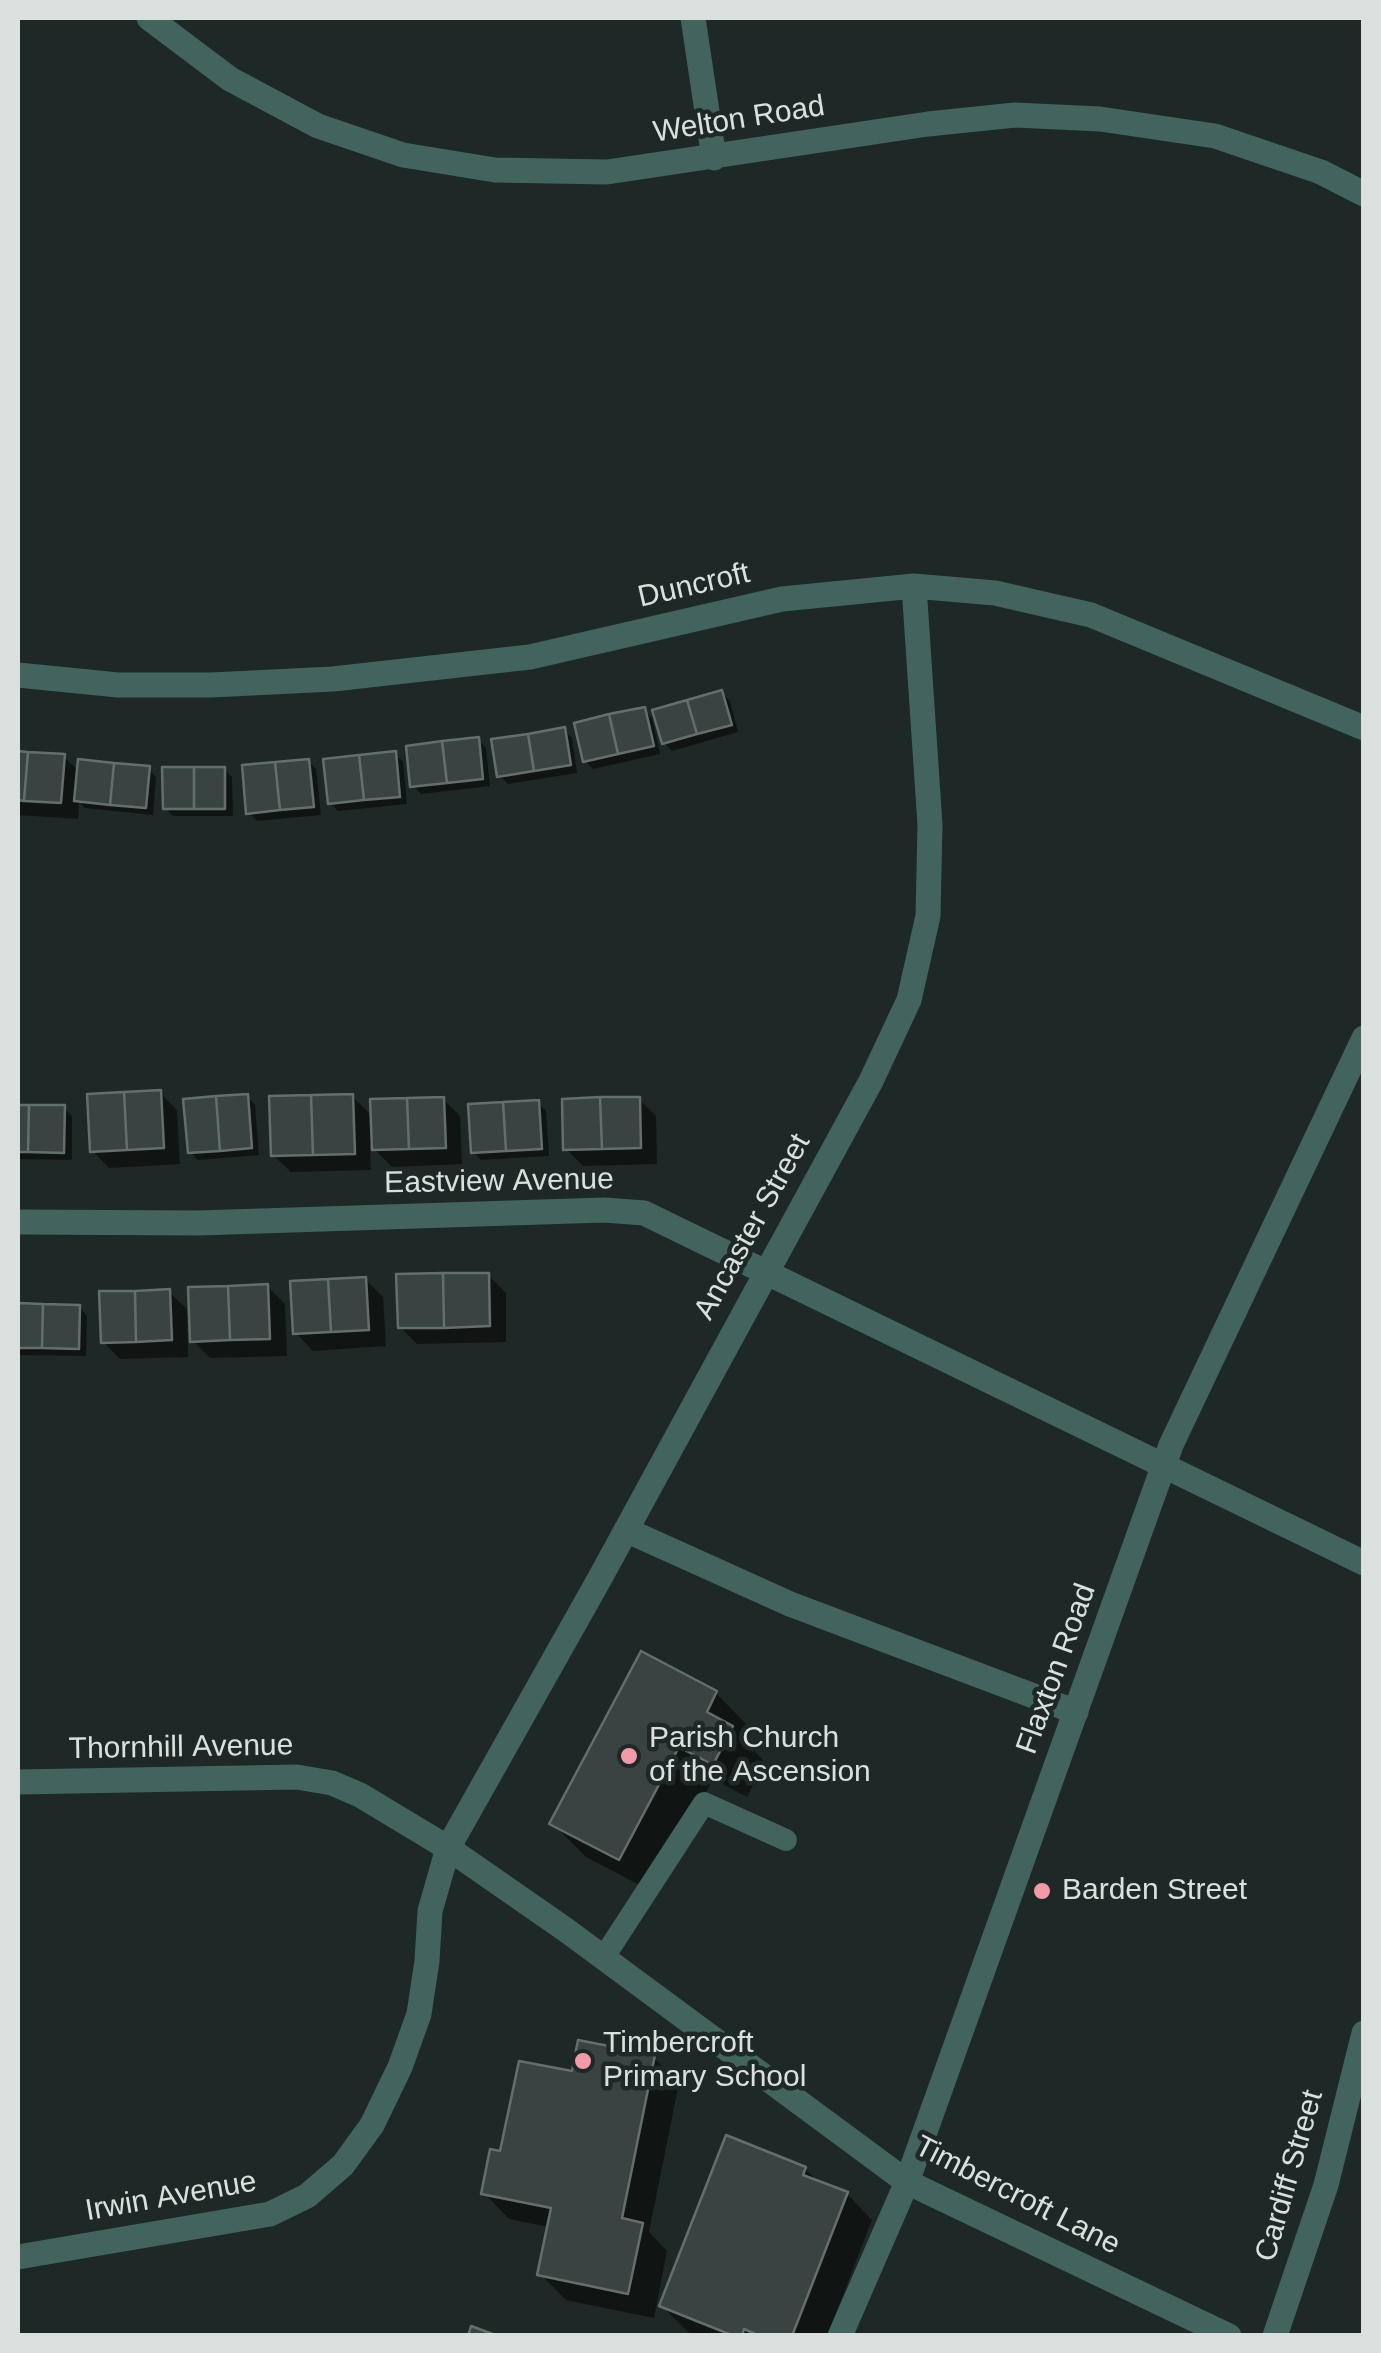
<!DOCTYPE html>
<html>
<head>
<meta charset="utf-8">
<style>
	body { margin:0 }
	#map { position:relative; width:1381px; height:2353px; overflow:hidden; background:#1e2826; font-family:Helvetica,sans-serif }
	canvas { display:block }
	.frame { position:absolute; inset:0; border:20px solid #d9e0de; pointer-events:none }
</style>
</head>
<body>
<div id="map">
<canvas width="1381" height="2353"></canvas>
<div class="frame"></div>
</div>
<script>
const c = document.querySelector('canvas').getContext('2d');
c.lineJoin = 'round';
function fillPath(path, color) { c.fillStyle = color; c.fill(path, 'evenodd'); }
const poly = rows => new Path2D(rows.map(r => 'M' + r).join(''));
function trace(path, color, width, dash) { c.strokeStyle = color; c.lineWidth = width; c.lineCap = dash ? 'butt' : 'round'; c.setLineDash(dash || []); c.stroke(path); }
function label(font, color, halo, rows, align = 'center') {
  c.font = font + ' Helvetica,sans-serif'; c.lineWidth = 9; c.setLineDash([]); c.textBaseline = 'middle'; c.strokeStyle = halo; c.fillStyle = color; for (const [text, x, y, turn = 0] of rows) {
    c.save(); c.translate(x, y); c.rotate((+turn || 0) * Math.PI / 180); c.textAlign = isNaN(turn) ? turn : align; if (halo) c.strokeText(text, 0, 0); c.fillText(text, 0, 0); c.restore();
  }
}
const shadow = poly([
	[722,693,730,701,738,732,672,751,664,742],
	[644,710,652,718,660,754,593,769,585,761],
	[564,730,572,738,577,773,508,784,500,776],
	[478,739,486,748,490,786,421,794,413,786],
	[18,753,64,757,80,772,148,769,156,777,153,815,85,808,79,802,78,819,18,815],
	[395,754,403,762,407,804,338,811,330,803],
	[308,761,316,769,321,815,257,821,249,813],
	[224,769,232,777,233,816,173,816,165,808],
	[160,1093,177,1110,180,1164,109,1168,92,1150],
	[247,1096,255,1105,259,1155,198,1160,190,1152],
	[352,1096,373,1117,443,1099,460,1116,462,1164,392,1167,370,1145,371,1170,291,1172,273,1155],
	[639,1099,656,1116,657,1164,583,1166,566,1149],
	[538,1103,546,1111,549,1156,481,1160,473,1152],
	[18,1107,64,1108,72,1116,72,1160,18,1159],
	[488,1275,506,1293,506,1342,417,1344,400,1327],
	[365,1279,383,1297,386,1346,313,1351,296,1333],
	[267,1286,285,1304,287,1356,210,1358,193,1341],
	[169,1292,187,1309,188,1357,120,1359,103,1342],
	[18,1306,79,1307,87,1316,86,1356,18,1355],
	[716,1693,749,1727,743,1739,765,1762,747,1797,713,1779,653,1892,586,1857,552,1823],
	[653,2057,679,2083,649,2232,667,2251,654,2318,566,2300,540,2274,549,2227,509,2219,484,2193,502,2154,574,2074],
	[805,2169,819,2183,847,2194,872,2220,827,2336,698,2336,688,2332,662,2306]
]);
const building = poly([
	[722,690,732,725,697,734,687,700,722,690],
	[687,700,697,734,662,744,652,710,687,700],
	[645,707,654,746,618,754,609,714,645,707],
	[609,714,618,754,583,762,574,723,609,714],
	[565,727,571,765,534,771,528,734,565,727],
	[528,734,534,771,497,777,491,739,528,734],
	[479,737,483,779,447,783,442,741,479,737],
	[442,741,447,783,410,787,406,746,442,741],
	[18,751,28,752,24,801,18,800,18,751],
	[396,751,400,797,364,800,359,755,396,751],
	[28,752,65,754,61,803,24,801,28,752],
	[359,755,364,800,328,804,323,759,359,755],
	[78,759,114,763,110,805,74,801,78,759],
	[309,759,314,807,280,810,275,762,309,759],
	[275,762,280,810,246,814,242,765,275,762],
	[114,763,150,766,146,808,110,805,114,763],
	[162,767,194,767,194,809,163,809,162,767],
	[194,767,225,767,225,809,194,809,194,767],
	[161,1090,164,1148,127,1150,124,1092,161,1090],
	[124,1092,127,1150,90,1152,87,1094,124,1092],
	[248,1094,252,1148,220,1151,216,1096,248,1094],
	[353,1094,355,1154,313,1155,311,1095,353,1094],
	[311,1095,313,1155,271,1156,269,1096,311,1095],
	[216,1096,220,1151,188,1153,183,1099,216,1096],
	[444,1097,446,1148,409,1149,407,1098,444,1097],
	[600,1097,602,1149,563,1150,562,1099,600,1097],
	[600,1097,640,1097,641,1148,602,1149,600,1097],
	[407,1098,409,1149,372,1150,370,1099,407,1098],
	[539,1100,542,1149,506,1151,503,1102,539,1100],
	[503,1102,506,1151,471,1153,468,1104,503,1102],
	[18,1105,29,1105,28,1152,18,1152,18,1105],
	[29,1105,65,1105,64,1153,28,1152,29,1105],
	[443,1273,444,1328,398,1328,396,1274,443,1273],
	[443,1273,489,1273,490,1326,444,1328,443,1273],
	[366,1277,369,1330,331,1332,328,1279,366,1277],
	[328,1279,331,1332,293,1334,290,1281,328,1279],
	[268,1284,270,1339,230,1340,228,1286,268,1284],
	[228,1286,230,1340,190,1342,188,1287,228,1286],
	[170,1289,172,1340,136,1342,135,1291,170,1289],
	[99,1291,135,1291,136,1342,101,1343,99,1291],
	[18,1303,43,1304,42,1348,18,1348,18,1303],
	[43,1304,80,1305,79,1349,42,1348,43,1304],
	[641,1651,717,1691,707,1712,733,1726,713,1765,679,1747,619,1860,549,1824,641,1651],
	[578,2040,655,2055,622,2218,643,2223,628,2294,537,2275,551,2208,481,2194,490,2149,500,2151,519,2061,572,2071,578,2040],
	[726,2135,806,2167,803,2175,848,2192,792,2336,760,2336,744,2329,742,2336,734,2336,659,2306,726,2135],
	[471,2326,498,2336,468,2336,471,2326]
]);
const service = poly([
	[604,1957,704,1803,786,1840]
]);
const minor = poly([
	[149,18,230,79,318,126,403,155,495,170,607,172,928,124,1015,115,1100,119,1215,136,1321,172,1364,194],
	[693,18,714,158],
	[18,675,118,685,211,685,333,679,530,657,782,599,914,586,995,593,1091,615,1364,728],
	[18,1222,198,1223,604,1210,644,1213,1364,1563],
	[626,1530,790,1604,1076,1712],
	[18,2257,270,2214,307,2196,343,2165,372,2125,400,2067,419,2014,427,1961,430,1911,448,1848,600,1578,871,1081,909,1000,928,916,930,825,914,586],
	[840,2336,907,2182,1171,1445,1364,1038],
	[1275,2336,1326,2185,1364,2033]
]);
const tertiary = poly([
	[18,1782,297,1777,332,1783,360,1795,448,1848,566,1930,907,2182,1229,2336]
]);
const markers = [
	[629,1756,10,"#f39aa8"],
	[1042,1891,10,"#f39aa8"],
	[583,2061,10,"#f39aa8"]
];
const streetNames = [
	["Welton Road",739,120,-9],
	["Duncroft",694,586,-13],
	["Eastview Avenue",499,1182,-1],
	["Ancaster Street",753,1227,-61],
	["Flaxton Road",1057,1669,-70],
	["Thornhill Avenue",181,1748,-1],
	["Cardiff Street",1290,2176,-74],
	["Timbercroft Lane",1017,2196,27],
	["Irwin Avenue",171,2197,-10]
];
const poiNames = [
	["Parish Church",649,1739],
	["of the Ascension",649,1773],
	["Barden Street",1062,1891],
	["Timbercroft",603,2044],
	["Primary School",603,2078]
];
fillPath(shadow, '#0007');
fillPath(building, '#394442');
trace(building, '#646f6d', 2.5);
trace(service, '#43635e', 22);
trace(minor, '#43635e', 25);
trace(tertiary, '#43635e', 25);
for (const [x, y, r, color] of markers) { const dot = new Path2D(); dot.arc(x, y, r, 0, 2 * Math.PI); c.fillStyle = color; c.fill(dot); trace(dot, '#1e2826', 4); }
label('30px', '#d9e0de', '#1e2826', streetNames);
label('30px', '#d9e0de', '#1e2826', poiNames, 'left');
</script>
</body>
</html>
